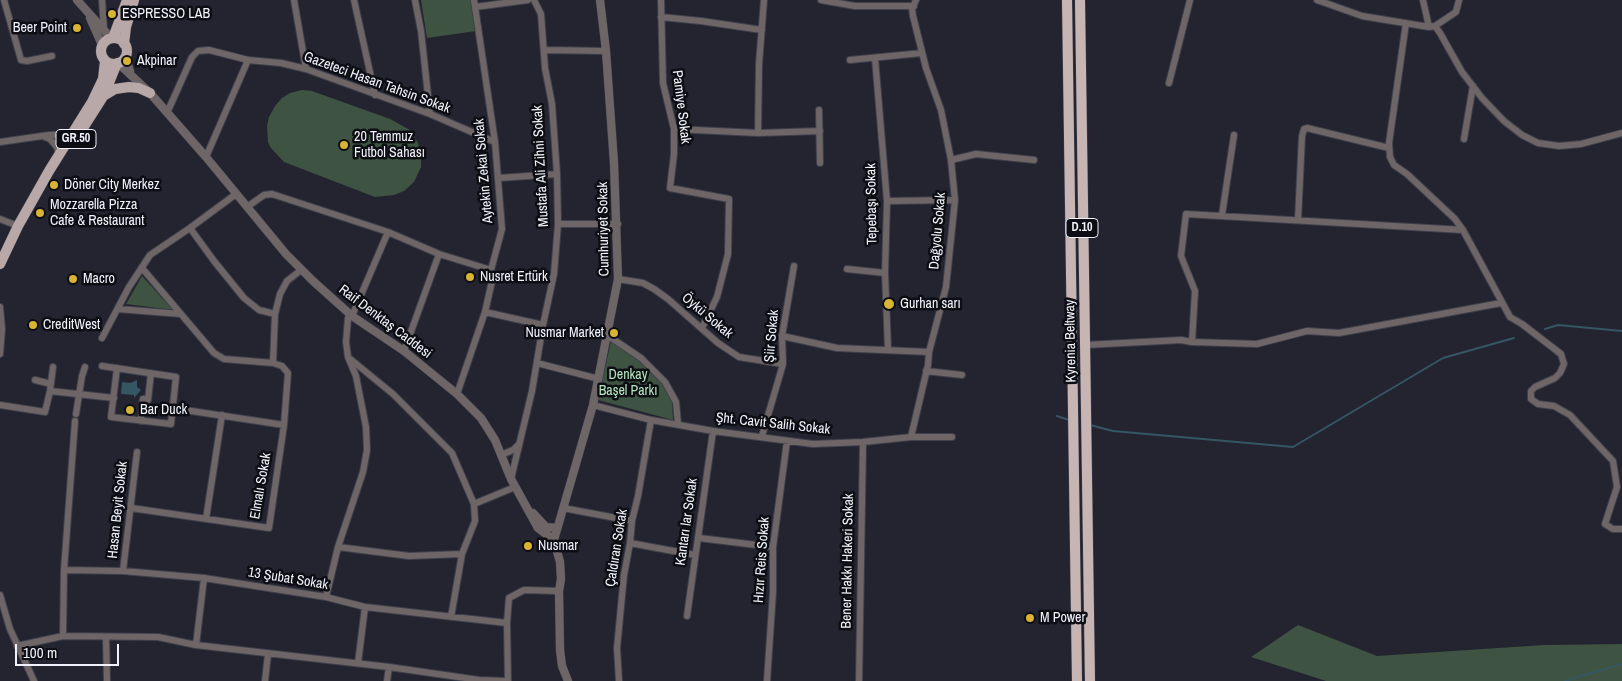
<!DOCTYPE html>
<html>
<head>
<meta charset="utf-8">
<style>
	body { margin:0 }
	#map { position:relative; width:1622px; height:681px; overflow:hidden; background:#232430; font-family:"Archivo Narrow",sans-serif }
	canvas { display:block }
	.scale { position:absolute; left:15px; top:644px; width:104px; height:22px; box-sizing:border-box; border:2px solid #f1f2fb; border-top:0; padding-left:6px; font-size:15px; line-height:18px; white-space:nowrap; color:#f1f2fb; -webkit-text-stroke:4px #0d0e13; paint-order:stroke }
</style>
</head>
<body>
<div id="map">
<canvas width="1622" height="681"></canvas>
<div class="scale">100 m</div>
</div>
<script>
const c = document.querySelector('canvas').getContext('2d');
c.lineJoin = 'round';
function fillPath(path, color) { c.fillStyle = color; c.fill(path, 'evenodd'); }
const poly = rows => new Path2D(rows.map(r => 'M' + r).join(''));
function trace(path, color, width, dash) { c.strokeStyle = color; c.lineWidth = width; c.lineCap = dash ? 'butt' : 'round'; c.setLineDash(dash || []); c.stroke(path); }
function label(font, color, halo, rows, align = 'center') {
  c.font = font + ' "Archivo Narrow",sans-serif'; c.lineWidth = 5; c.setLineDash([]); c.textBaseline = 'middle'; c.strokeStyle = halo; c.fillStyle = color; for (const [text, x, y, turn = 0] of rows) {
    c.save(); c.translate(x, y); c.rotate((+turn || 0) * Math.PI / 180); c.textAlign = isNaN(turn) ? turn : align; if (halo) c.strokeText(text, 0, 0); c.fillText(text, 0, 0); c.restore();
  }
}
const green = poly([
	[421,0,471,0,476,31,427,38],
	[302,90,312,91,390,119,410,130,418,143,421,154,421,167,414,182,404,191,394,195,375,197,284,162,271,148,268,142,267,126,269,117,275,106,282,98,290,93],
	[142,276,173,310,126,304],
	[611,341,636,358,662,383,672,401,673,420,598,400],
	[1298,625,1377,656,1544,645,1622,644,1622,681,1326,681,1251,657]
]);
const water = poly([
	[137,380,137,387,141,390,134,398,134,395,121,394,122,382,130,383]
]);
const stream = poly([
	[1545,329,1558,325,1622,331],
	[1057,416,1069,420],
	[1090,425,1113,431,1293,447,1443,358,1514,338],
	[1565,681,1622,664]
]);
const minor = poly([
	[4,0,21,60,27,61,52,56],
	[102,0,104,30],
	[294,0,306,69],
	[354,0,375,95],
	[415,0,421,31,430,114],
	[661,0,663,83,674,129,674,154,670,188,729,199,728,254,717,297,702,328],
	[821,0,855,6,914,6],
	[1317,0,1362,16,1429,27,1435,26,1440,33,1462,72,1482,98,1504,121,1522,135,1538,143,1559,146,1581,144,1622,133],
	[1423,0,1429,27],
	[475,7,528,0],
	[661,17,701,21,762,30],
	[1406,23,1389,143,1390,157,1394,165,1407,174,1455,219,1463,230,1510,317,1522,324,1561,354,1564,364,1560,373,1555,378,1535,387,1531,391,1531,399,1538,404,1554,406,1570,415,1613,461,1617,487,1605,524,1613,529,1622,529],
	[1435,26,1456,12,1459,0],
	[545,50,606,51],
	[875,58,887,201,885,273,888,349],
	[850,60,922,53],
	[1169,83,1190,0],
	[819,110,820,163],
	[167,113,192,57,198,51,209,50,248,60,281,63,306,69,430,114,495,142],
	[674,129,758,133,820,131],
	[758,133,759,64,764,0],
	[45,137,50,139,57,147,59,155],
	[1464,139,1473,86],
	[0,142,49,135,72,134],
	[206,157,248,60],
	[951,160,976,154,1034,160],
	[499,178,557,174],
	[887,201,955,200],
	[247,207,264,195,272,194,388,232,439,254,491,270],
	[1222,215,1234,135],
	[0,219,18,226],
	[1298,220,1302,136,1304,129,1307,128,1389,148],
	[558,224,618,224],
	[190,228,214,261,244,298,259,310,275,314],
	[847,269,885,273],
	[618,279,643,283,654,289,668,299,718,343,739,357,783,364],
	[0,307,2,329,0,354],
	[118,309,181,314],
	[485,312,543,325],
	[607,335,641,358,665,382,676,402,678,424],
	[782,336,837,348,929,352],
	[102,338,129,287,150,255,190,228,236,194],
	[1192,342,1195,291,1181,256,1186,214,1463,230],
	[1085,345,1181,340,1192,342,1257,344,1307,331,1339,333,1501,303],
	[404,351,439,254],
	[349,358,393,394,452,453,474,504],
	[273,363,275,314,280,294,287,281,301,270],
	[537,363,599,379],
	[102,366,176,377,171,424,111,417,117,368],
	[926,371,962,375],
	[35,380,51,384],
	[50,391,53,367],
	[457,394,485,312,492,281,491,270,502,229,495,142,474,0],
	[0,405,45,412,50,391,114,398],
	[593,405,651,420,713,431,813,444,863,442,911,437,952,437],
	[178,409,284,425],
	[76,414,82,376,85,367],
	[141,421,143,399,148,400,151,373],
	[762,436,783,364,782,336,794,266],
	[911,437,928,365,929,352,946,287,955,200,951,160,941,110,926,68,913,16,912,9,916,0],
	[501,455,513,450,519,444],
	[511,479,532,391,543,325,554,274,558,224,557,174,552,104,545,68,541,14,534,0],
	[131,508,269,528,284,425,288,373,282,366,273,363,224,359,214,353,142,268],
	[563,508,632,521],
	[206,519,222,415],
	[699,538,773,547],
	[630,543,695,555],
	[338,547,409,556,462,554],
	[64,570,123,571,204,578,326,597,365,607,507,623],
	[123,571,137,452],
	[0,595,10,629,34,681],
	[326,597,338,547,363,472,367,450,366,427,356,376,348,357,346,342,348,318,352,316,388,232],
	[687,616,713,431],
	[451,617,462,554,475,521,474,504,515,487],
	[63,636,64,570,75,421],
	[106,637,107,681],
	[196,645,204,578],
	[17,646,63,636,158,637,196,645,389,667,479,680,505,681],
	[358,663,365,607],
	[265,681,268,654],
	[387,681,389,667],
	[508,681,507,623,509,598,524,590,559,591],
	[619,681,617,648,624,575,630,543,632,521,638,496,651,420],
	[767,681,773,592,773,547,787,441],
	[859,681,863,442]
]);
const tertiary = poly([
	[77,0,111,38],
	[90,18,102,45],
	[125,56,130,71],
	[118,63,150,93,206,157,286,254,313,281,352,316,404,351,457,394,481,418,495,440,511,479,538,528,554,540],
	[533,513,546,527,557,528],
	[568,681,562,666,560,650,559,591,561,579,560,562,554,540,593,405,618,279,614,163,606,51,600,0]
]);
const primary = poly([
	[113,38,127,0],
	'101 51a13 13 0 1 1 26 0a13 13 0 1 1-26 0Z',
	[124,44,126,27,134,0],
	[105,95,115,89,129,87,139,88,150,93],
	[78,136,104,95,117,63],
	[0,264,18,226,49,171,92,102,103,79,105,61]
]);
const trunk = poly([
	[1067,0,1077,681],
	[1080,0,1090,681]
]);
const markers = [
	[112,14,5,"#d9b334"],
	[77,28,5,"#d9b334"],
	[127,61,5,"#d9b334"],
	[344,145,5,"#d9b334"],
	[54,185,5,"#d9b334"],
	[40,213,5,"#d9b334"],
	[470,277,5,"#d9b334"],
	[73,279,5,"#d9b334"],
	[889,304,6,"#d9b334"],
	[33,325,5,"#d9b334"],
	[614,333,5,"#d9b334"],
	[130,410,5,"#d9b334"],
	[528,546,5,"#d9b334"],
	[1030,618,5,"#d9b334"]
];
const shields = [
	[76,139,40],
	[1082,228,32]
];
const shieldNames = [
	["GR.50",76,139],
	["D.10",1082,228]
];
const poiNames = [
	["ESPRESSO LAB",122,14],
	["Beer Point",67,28,"right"],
	["Akpinar",137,61],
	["20 Temmuz",354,137],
	["Futbol Sahası",354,153],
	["Döner City Merkez",64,185],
	["Mozzarella Pizza",50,205],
	["Cafe & Restaurant",50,221],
	["Nusret Ertürk",480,277],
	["Macro",83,279],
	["Gurhan sarı",900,304],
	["CreditWest",43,325],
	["Nusmar Market",604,333,"right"],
	["Bar Duck",140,410],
	["Nusmar",538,546],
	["M Power",1040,618]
];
const streetNames = [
	["Gazeteci Hasan Tahsin Sokak",377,83,20],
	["Pamiye Sokak",681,107,83],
	["Mustafa Ali Zihni Sokak",541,166,-93],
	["Aytekin Zekai Sokak",484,171,-95],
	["Tepebaşı Sokak",872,204,-91],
	["Cumhuriyet Sokak",604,229,-91],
	["Dağyolu Sokak",938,231,-85],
	["Öykü Sokak",707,316,40],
	["Raif Denktaş Caddesi",385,322,37],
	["Şiir Sokak",772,336,-85],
	["Kyrenia Beltway",1071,341,-91],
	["Şht. Cavit Salih Sokak",773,424,6],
	["Elmalı Sokak",261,486,-80],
	["Hasan Beyit Sokak",118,510,-84],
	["Kantarı lar Sokak",687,522,-82],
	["Çaldıran Sokak",617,548,-81],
	["Hızır Reis Sokak",762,560,-86],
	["Bener Hakkı Hakeri Sokak",848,561,-89],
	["13 Şubat Sokak",288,579,9]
];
const parkNames = [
	["Denkay",628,375],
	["Başel Parkı",628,391]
];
fillPath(green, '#3e5342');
fillPath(water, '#355663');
trace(stream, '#355663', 2);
trace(minor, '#40414c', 8);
trace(tertiary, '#40414c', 9);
trace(primary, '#40414c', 11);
trace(trunk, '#40414c', 11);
trace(minor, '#6e6666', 6);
trace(tertiary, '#6e6666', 8);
trace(primary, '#b8a8a8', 10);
trace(trunk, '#c7b5b4', 10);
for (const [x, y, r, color] of markers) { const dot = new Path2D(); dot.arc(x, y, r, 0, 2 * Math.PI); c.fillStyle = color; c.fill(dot); trace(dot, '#0d0e13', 2); }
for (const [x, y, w] of shields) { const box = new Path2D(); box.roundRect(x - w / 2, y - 9.5, w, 19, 4); c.fillStyle = '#0d0e13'; c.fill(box); trace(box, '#f1f2fb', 1); }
label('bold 12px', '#f1f2fb', null, shieldNames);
label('14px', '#f1f2fb', '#0d0e13', poiNames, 'left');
label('14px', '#f1f2fb', '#0d0e13', streetNames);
label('14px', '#b3e4bd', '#0d0e13', parkNames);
</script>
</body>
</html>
